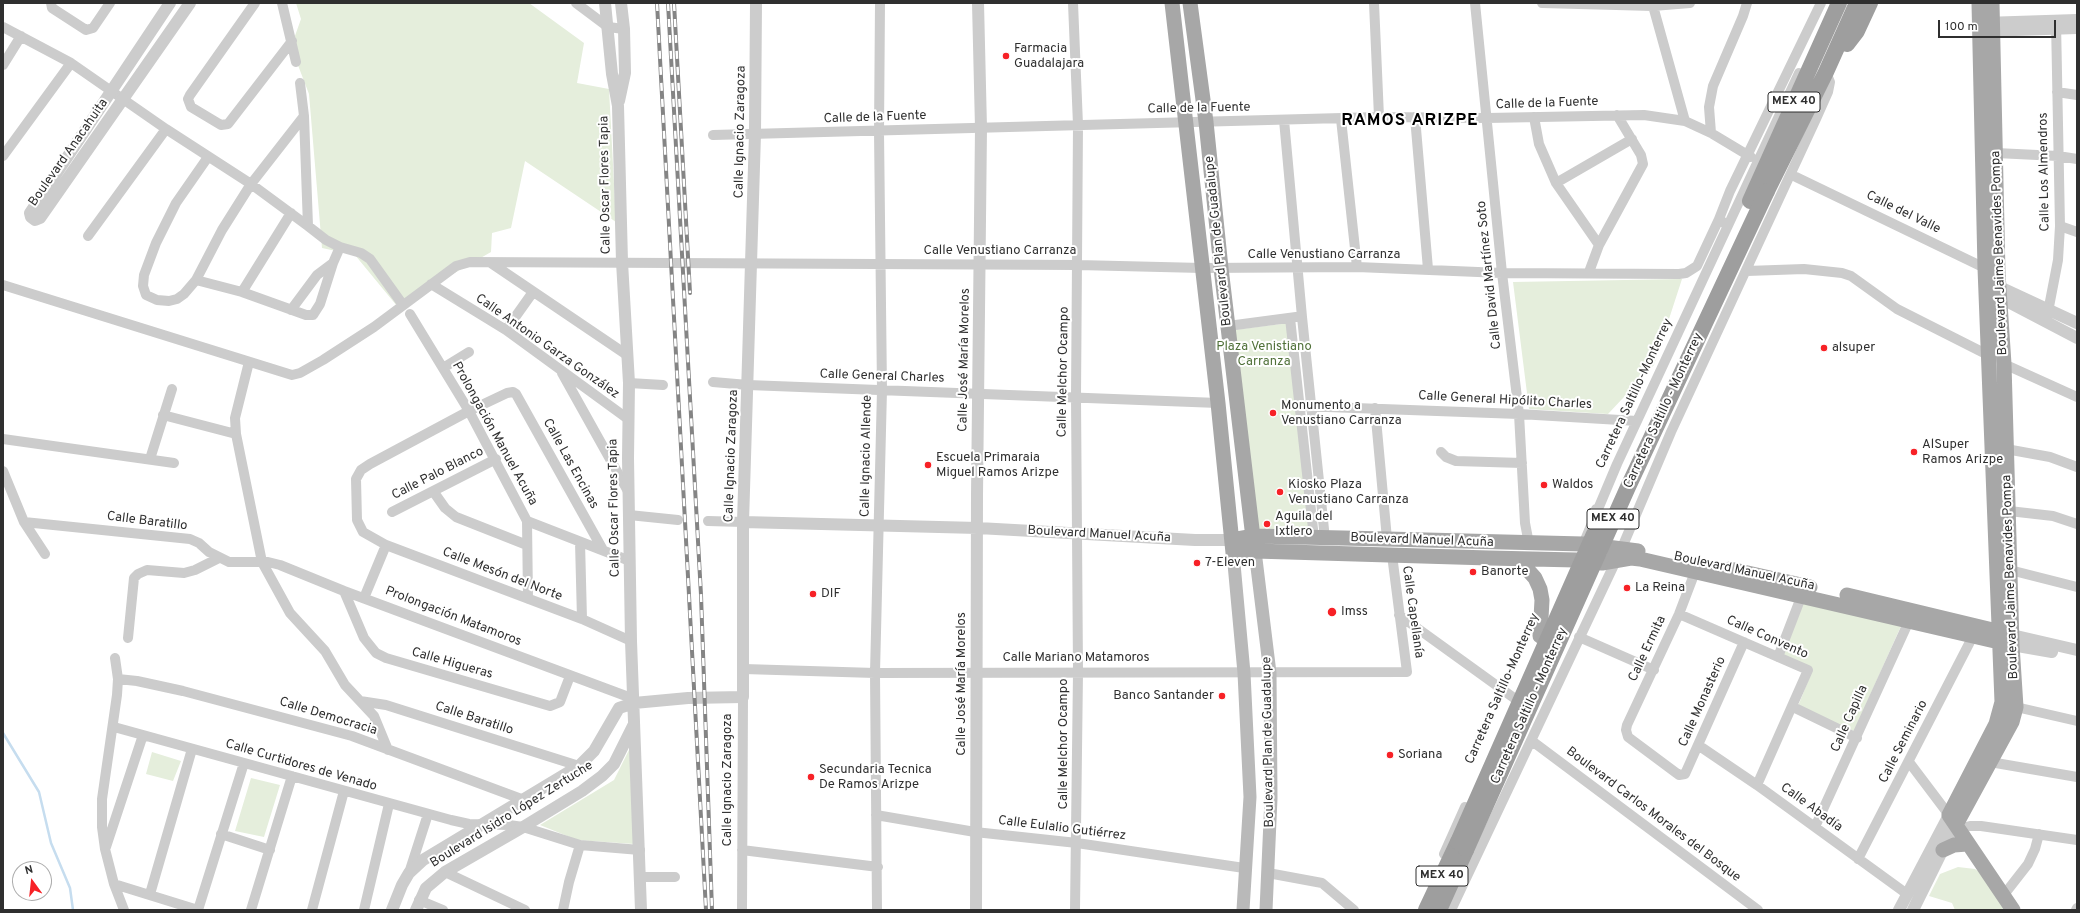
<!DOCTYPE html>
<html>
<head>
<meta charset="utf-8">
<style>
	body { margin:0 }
	#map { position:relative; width:2080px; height:913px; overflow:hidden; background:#fff; font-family:Overpass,sans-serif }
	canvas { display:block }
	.frame { position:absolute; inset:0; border:4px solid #2f2f2f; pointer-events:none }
	.north { position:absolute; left:12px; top:861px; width:40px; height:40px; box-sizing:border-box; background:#fff; border:1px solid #acacac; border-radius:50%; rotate:345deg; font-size:11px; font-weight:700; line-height:16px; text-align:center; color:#2f2f2f }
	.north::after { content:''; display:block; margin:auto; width:14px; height:18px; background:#f72126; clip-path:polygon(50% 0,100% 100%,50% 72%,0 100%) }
	.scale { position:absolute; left:1938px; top:20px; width:118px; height:18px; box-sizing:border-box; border:2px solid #2f2f2f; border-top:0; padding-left:5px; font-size:12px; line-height:14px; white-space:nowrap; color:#2f2f2f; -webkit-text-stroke:3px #fff; paint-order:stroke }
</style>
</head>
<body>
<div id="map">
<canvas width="2080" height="913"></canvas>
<div class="frame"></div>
<div class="north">N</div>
<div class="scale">100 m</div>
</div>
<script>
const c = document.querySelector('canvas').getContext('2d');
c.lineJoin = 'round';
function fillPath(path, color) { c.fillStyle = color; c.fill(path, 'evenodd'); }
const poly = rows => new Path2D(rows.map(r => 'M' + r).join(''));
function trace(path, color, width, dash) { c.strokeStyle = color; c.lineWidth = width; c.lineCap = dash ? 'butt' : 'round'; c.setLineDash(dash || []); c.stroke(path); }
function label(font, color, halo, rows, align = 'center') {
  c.font = font + ' Overpass,sans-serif'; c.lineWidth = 4; c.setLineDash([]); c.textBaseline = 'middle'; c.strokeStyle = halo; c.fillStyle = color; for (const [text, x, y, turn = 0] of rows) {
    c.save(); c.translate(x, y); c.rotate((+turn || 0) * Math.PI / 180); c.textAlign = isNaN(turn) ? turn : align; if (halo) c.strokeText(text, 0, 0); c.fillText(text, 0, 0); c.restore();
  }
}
const green = poly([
	[296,3,529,3,584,43,577,83,609,89,616,222,525,161,511,228,492,233,491,252,397,306,355,255,322,248,309,94,291,47,301,19],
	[1682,279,1654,365,1608,414,1529,409,1513,282],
	[1289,323,1309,533,1255,532,1233,330],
	[1803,603,1901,626,1854,731,1798,706,1813,669,1782,655],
	[631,746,634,844,577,840,540,825,614,780],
	[152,752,181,761,173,781,146,774],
	[251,778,280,785,264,837,235,831],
	[1958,867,1975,869,1979,872,2005,910,1955,910,1952,903,1929,896,1940,874]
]);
const stream = poly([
	[3,733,39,792,51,843,70,888,73,910]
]);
const minor = poly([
	[51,3,52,8,86,30,93,28,110,3],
	[255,3,190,95,188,99,191,107,221,125,228,124,292,41],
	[282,3,296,62],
	[576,3,608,27,624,29],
	[1073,3,1078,125,1076,397,1078,672,1075,910],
	[1374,3,1379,117],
	[1475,3,1502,273,1519,414,1525,523,1529,544],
	[1542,3,1653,6,1690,3],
	[1653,6,1685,121],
	[3,27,71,63,166,129,251,184,308,226,326,240,340,247,361,253,370,259,403,305],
	[3,65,21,36],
	[300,83,304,116,308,226],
	[2057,92,2077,95],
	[1415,117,1428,269],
	[1534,117,1539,144,1556,183,1599,245,1589,272],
	[1341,119,1357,267],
	[1284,120,1302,317,1325,539],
	[1711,133,1709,107,1713,86,1743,16,1747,3],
	[713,135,1379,117,1487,118,1644,115,1685,121,1711,133,1751,157],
	[1996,153,2058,156,2077,159],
	[3,156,71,63],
	[208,157,176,203,156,243,144,275,143,286,146,295,157,300,169,301,177,299,184,294,196,280,222,230,251,184,304,116],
	[1796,177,1989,270],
	[1556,183,1632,139],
	[1724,223,1719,219,1730,191,1821,3],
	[2060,226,2077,232],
	[88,236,166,129],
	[1599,245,1643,164,1641,155,1617,115],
	[491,263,627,355],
	[1747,271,1804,269,1842,273,1851,276,1897,309,1990,356],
	[196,280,242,292,306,315,313,315,320,304,333,263,340,247],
	[431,284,506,330,628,419],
	[3,285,292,375,300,373,323,360,374,327,456,266,470,262,1078,265,1202,268,1357,267,1502,273,1679,274,1686,273,1697,266,1719,219],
	[242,292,291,213],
	[291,310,317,275,333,263],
	[410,314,469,411,527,521,528,599],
	[2047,317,2058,260,2060,226,2056,22],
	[1290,318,1314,538],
	[1228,326,1296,317],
	[506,330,533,292],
	[249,362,235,418,236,434,262,562,290,613,325,651,345,685,374,716,388,750],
	[2004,364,2077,397],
	[443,368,469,352],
	[562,373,629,493],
	[713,382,748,385,1218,403],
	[629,383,663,385],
	[1300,406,1519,414,1637,421],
	[1375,408,1387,539],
	[163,415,236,434],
	[3,439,174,463],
	[2006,449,2050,457,2077,467],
	[1441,452,1446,457,1456,461,1522,463],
	[150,459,172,389],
	[3,471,24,522,45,554],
	[433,491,445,508,456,517,527,545],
	[1596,509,1600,516,1609,523,1620,523,1635,515],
	[2009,511,2053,516,2077,524],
	[392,512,496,459],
	[629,515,678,520],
	[527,521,630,561],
	[708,521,743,522],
	[24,522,190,539,199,543,209,552,229,562,268,562,280,565,344,591,634,699],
	[1585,540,1617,464,1799,73],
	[580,542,582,619],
	[603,550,516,394,513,392,507,393,469,411,370,464,361,470,356,479,357,520,363,532,386,545,582,619,631,641],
	[1702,563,1695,572,1679,614,1627,725,1626,730,1628,737,1679,775,1685,774,1744,642],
	[2010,570,2077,587],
	[344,591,364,638,376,653,386,658,550,706,560,702,570,676],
	[364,598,386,545],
	[1679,614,1808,670,1757,785],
	[1399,615,1514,698],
	[1579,637,1654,670],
	[128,638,134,578,138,574,147,570,184,573,195,570,219,558],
	[1778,657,1803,592],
	[115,658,118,679,117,695,102,799,102,827,105,849,114,884,124,910],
	[744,669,875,673,1407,672,1392,555],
	[118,679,137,681,183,691,352,736,524,800],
	[360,701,386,705,579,766],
	[1793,707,1857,738],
	[2016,707,2077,721],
	[114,727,451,820,469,824,509,825,523,827,580,845,640,850],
	[1532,741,1758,910],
	[1698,745,1757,785,1907,894],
	[1909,762,1949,815],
	[1990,762,2077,777],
	[876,815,975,832,1077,843,1244,868],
	[1815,827,1909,621],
	[1958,829,1970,826,1981,826,2077,840],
	[221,834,270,850],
	[106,847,143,735],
	[742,850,878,867],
	[1444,854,1465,807],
	[1858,859,1973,636],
	[445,872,525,910],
	[409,873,428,814],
	[1268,873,1322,883,1354,910],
	[640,877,675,877],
	[114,884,198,910],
	[150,894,192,749],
	[2003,896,2028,864,2035,849,2039,834],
	[419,900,443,910],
	[198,910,244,763],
	[251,910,292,776],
	[312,910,344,791],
	[364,910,389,804],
	[563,910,569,882,580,845],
	[742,910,743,697],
	[877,910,875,673,882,390,879,132,880,3],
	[1451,910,1621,550,1671,432,1816,119,1828,92,1830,82,1826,72],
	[2076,910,2077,908]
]);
const tertiary = poly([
	[170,3,30,213,31,217,35,220,40,218,190,3],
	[605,3,612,74,618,106,622,262,629,383,628,458,631,641,641,910],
	[1984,23,2077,20],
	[1984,31,2077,28],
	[619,101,625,73,624,29,621,3],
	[1993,284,2077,323],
	[1993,294,2077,338],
	[743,522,978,528,1195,540,1232,540],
	[2012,635,2077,650],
	[2012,645,2052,652],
	[392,910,402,885,409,873,423,860,579,766,594,751,619,708,634,703,688,698,743,697,743,522,755,134,756,3],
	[416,910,426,888,445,872,523,827,582,791,602,776,614,764,633,726],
	[976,910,977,495,981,128,978,3],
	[1899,910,1949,815],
	[1913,910,1955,825]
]);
const secondary = poly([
	[1255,551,1270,673,1271,798,1266,910],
	[1233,553,1244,673,1250,797,1243,910]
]);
const primary = poly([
	[1172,3,1218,403,1233,553,1255,551,1489,558,1576,560,1602,563,1631,558,1640,559,2012,645],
	[1190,3,1206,122,1221,268,1254,546],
	[1979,3,1985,268,2002,702,1996,724,1949,815,2013,910],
	[1232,540,1254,536,1387,539,1583,544,1638,551],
	[1518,559,1535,578,1540,589,1542,600,1540,636],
	[1730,569,1810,587],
	[1847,595,2001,632],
	[1958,821,2012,722,2016,707,2012,645,2004,364,1998,273,1992,3],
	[1943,850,1954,845,1967,844]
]);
const trunk = poly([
	[1847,44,1857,31,1870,3],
	[1767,191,1826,72,1857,3],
	[1750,201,1839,3],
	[1426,910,1458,842],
	[1439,910,1466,850]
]);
const rail = poly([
	[657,3,706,910],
	[668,3,701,595,712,910],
	[674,3,690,293]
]);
const trunkBridge = poly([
	[1458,842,1594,534],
	[1466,850,1628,487,1767,191]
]);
const markers = [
	[1006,56,4,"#f72126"],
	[1824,348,4,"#f72126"],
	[1273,413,4,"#f72126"],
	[1914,452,4,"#f72126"],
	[928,465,4,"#f72126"],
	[1544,485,4,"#f72126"],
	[1280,492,4,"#f72126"],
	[1267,524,4,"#f72126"],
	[1197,563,4,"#f72126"],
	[1473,572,4,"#f72126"],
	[1627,588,4,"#f72126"],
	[813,594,4,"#f72126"],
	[1332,612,5,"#f72126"],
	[1222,696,4,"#f72126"],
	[1390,755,4,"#f72126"],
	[811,777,4,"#f72126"]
];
const shields = [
	[1794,102,52],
	[1613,519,52],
	[1442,876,52]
];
const shieldNames = [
	["MEX 40",1794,102],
	["MEX 40",1613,519],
	["MEX 40",1442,876]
];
const poiNames = [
	["Farmacia",1014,49],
	["Guadalajara",1014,64],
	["alsuper",1832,348],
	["Monumento a",1281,406],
	["Venustiano Carranza",1281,421],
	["AlSuper",1922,445],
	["Ramos Arizpe",1922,460],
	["Escuela Primaraia",936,458],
	["Miguel Ramos Arizpe",936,473],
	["Kiosko Plaza",1288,485],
	["Venustiano Carranza",1288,500],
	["Waldos",1552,485],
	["Aguila del",1275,517],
	["Ixtlero",1275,532],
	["7-Eleven",1205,563],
	["Banorte",1481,572],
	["La Reina",1635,588],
	["DIF",821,594],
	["Imss",1341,612],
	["Banco Santander",1214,696,"right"],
	["Soriana",1398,755],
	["Secundaria Tecnica",819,770],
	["De Ramos Arizpe",819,785]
];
const streetNames = [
	["Calle de la Fuente",1547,104,-2],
	["Calle de la Fuente",1199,109,-1],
	["Calle de la Fuente",875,118,-2],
	["Calle Ignacio Zaragoza",741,132,-89],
	["Boulevard Anacahuita",69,153,-55],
	["Calle Los Almendros",2045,172,-91],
	["Calle Oscar Flores Tapia",606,185,-91],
	["Calle del Valle",1903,213,26],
	["Boulevard Plan de Guadalupe",1219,241,-96],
	["Calle Venustiano Carranza",1000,251],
	["Boulevard Jaime Benavides Pompa",2000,253,-92],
	["Calle Venustiano Carranza",1324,255],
	["Calle David Martínez Soto",1490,275,-96],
	["Calle Antonio Garza González",547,347,35],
	["Calle José María Morelos",965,360,-89],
	["Calle Melchor Ocampo",1064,372,-89],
	["Calle General Charles",882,377,2],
	["Carretera Saltillo-Monterrey",1635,394,-65],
	["Calle General Hipólito Charles",1505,401,3],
	["Carretera Saltillo - Monterrey",1664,411,-65],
	["Prolongación Manuel Acuña",494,434,61],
	["Calle Ignacio Zaragoza",732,456,-88],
	["Calle Ignacio Allende",867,456,-89],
	["Calle Las Encinas",570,464,61],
	["Calle Palo Blanco",438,474,-27],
	["Calle Oscar Flores Tapia",615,508,-91],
	["Calle Baratillo",147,522,7],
	["Boulevard Manuel Acuña",1099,535,3],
	["Boulevard Manuel Acuña",1422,541,2],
	["Boulevard Manuel Acuña",1744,572,12],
	["Calle Mesón del Norte",502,575,21],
	["Boulevard Jaime Benavides Pompa",2011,577,-92],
	["Calle Capellanía",1412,612,82],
	["Prolongación Matamoros",453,617,21],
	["Calle Convento",1767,638,24],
	["Calle Ermita",1648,649,-65],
	["Calle Mariano Matamoros",1076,658],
	["Calle Higueras",452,664,16],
	["Calle José María Morelos",962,684,-90],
	["Carretera Saltillo-Monterrey",1503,689,-66],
	["Calle Monasterio",1703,702,-66],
	["Carretera Saltillo - Monterrey",1530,706,-66],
	["Calle Democracia",328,717,17],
	["Calle Baratillo",474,719,18],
	["Calle Capilla",1850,719,-66],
	["Boulevard Plan de Guadalupe",1269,742,-91],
	["Calle Seminario",1904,742,-63],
	["Calle Melchor Ocampo",1064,744,-90],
	["Calle Curtidores de Venado",301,766,16],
	["Calle Ignacio Zaragoza",728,780,-90],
	["Calle Abadía",1811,808,36],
	["Boulevard Isidro López Zertuche",512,815,-32],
	["Boulevard Carlos Morales del Bosque",1653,815,37],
	["Calle Eulalio Gutiérrez",1062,829,7]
];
const parkNames = [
	["Plaza Venistiano",1264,347],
	["Carranza",1264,362]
];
const districtNames = [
	["RAMOS ARIZPE",1410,122]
];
fillPath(green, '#e5eedc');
trace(stream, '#c6ddef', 2.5);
trace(minor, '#ccc', 10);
trace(tertiary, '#ccc', 12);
trace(secondary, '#b9b9b9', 13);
trace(primary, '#a7a7a7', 15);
trace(trunk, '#9e9e9e', 16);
trace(rail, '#848484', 4);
trace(rail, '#fff', 2.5, [8]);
trace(trunkBridge, '#9e9e9e', 16);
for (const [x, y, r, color] of markers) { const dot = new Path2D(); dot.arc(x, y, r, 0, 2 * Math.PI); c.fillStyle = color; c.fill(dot); trace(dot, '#fff', 1.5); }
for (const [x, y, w] of shields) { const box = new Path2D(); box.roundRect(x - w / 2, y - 10, w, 20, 3); c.fillStyle = '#fff'; c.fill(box); trace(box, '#2f2f2f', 1); }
label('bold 12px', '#2f2f2f', null, shieldNames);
label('13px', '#2f2f2f', '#fff', poiNames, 'left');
label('13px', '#2f2f2f', '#fff', streetNames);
label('13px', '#4f7038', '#fff', parkNames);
c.letterSpacing = '1px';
label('bold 17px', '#000', '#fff', districtNames);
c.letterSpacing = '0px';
</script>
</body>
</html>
